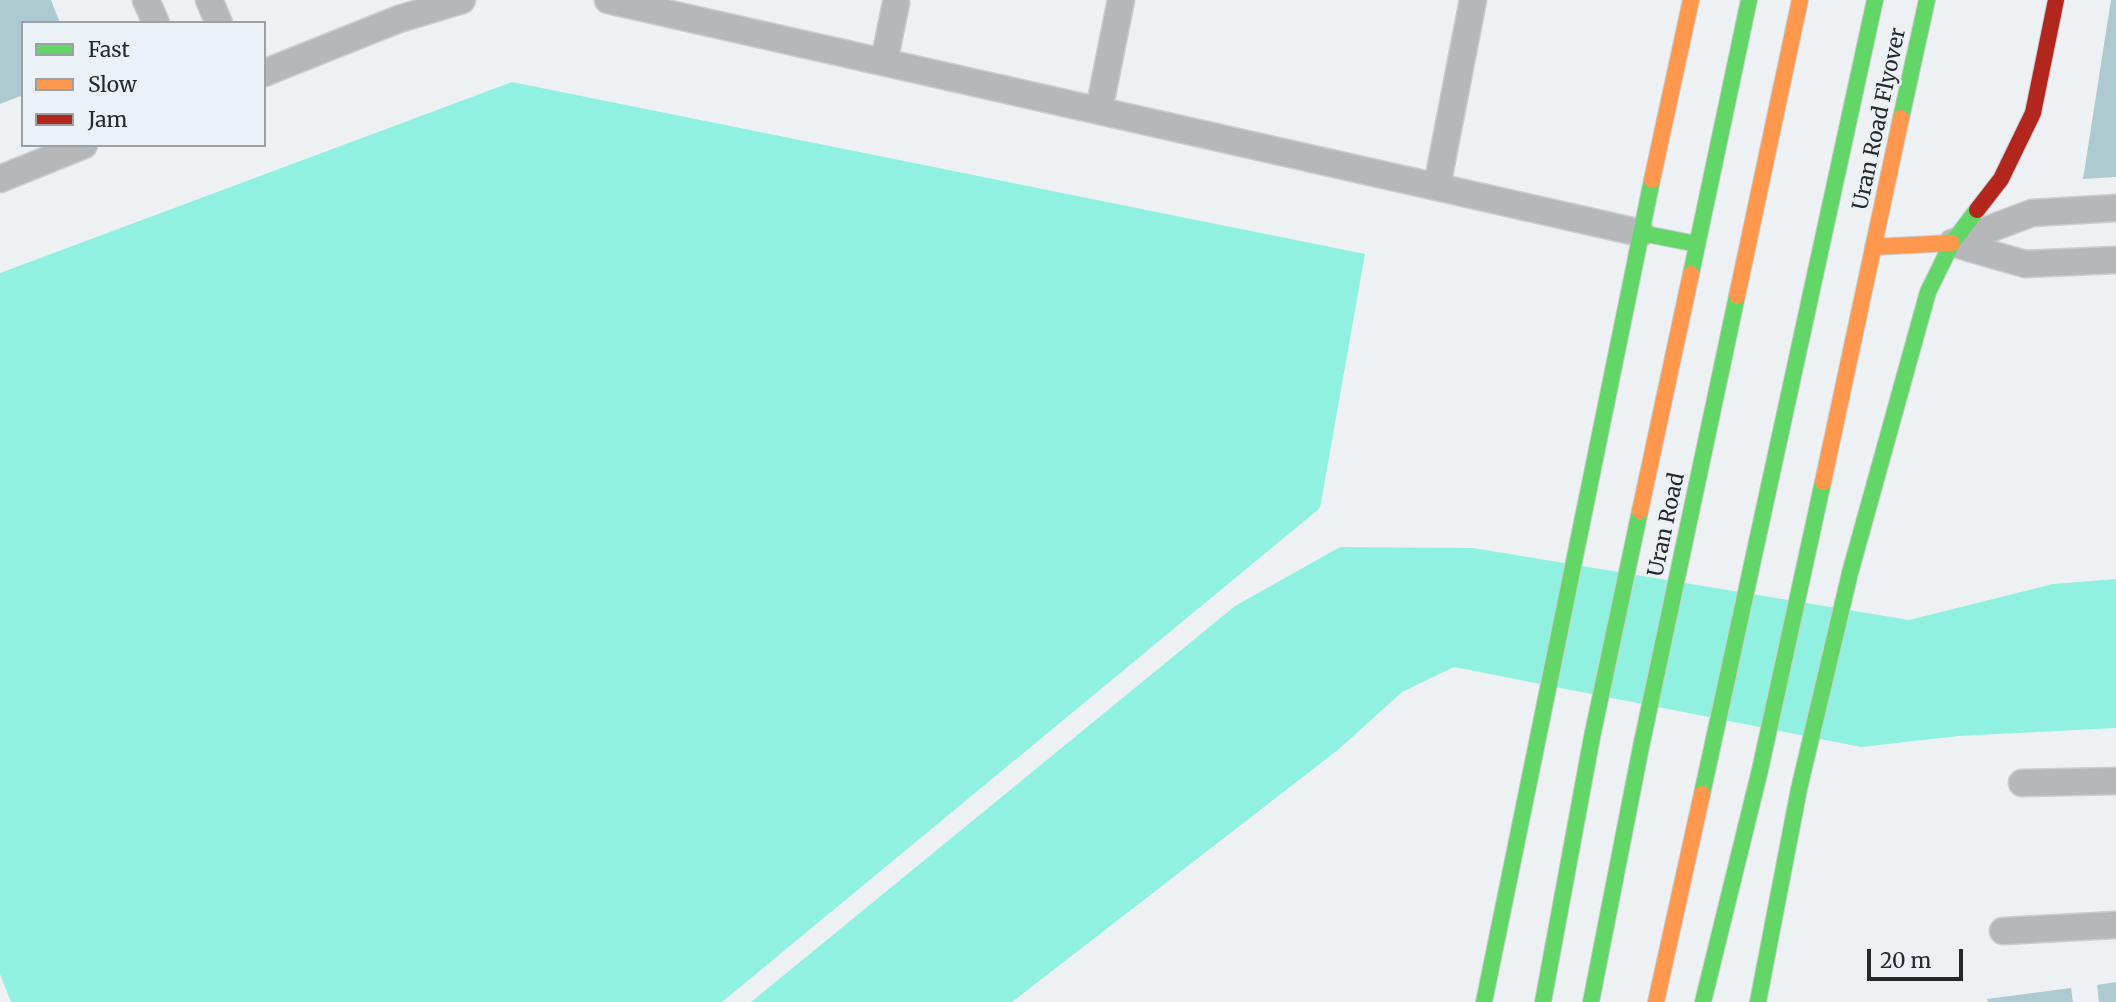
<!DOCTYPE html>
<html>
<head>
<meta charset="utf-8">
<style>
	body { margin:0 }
	#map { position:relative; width:2116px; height:1002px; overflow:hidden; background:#edf1f4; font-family:Merriweather,serif }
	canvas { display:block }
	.legend { position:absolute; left:21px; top:21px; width:245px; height:126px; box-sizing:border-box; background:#eaf1f7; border:2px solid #9ca1a5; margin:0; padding:9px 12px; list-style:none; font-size:21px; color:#26282a }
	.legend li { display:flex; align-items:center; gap:14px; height:35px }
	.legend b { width:35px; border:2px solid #9ca1a5 }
	.scale { position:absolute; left:1867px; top:949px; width:96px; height:32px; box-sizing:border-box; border:4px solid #26282a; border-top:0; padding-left:9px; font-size:21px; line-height:24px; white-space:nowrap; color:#26282a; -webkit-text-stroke:5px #eaf1f7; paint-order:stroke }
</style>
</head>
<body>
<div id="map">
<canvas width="2116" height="1002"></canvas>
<ul class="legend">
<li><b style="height:9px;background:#63d668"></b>Fast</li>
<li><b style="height:9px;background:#ff974d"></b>Slow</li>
<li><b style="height:9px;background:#b3261e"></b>Jam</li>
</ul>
<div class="scale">20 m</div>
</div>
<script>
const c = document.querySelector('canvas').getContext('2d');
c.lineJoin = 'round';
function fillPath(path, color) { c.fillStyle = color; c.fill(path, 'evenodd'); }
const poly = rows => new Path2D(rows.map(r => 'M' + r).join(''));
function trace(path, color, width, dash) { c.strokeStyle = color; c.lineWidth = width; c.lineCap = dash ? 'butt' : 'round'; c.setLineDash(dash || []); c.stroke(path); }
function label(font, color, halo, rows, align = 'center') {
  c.font = font + ' Merriweather,serif'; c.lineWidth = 5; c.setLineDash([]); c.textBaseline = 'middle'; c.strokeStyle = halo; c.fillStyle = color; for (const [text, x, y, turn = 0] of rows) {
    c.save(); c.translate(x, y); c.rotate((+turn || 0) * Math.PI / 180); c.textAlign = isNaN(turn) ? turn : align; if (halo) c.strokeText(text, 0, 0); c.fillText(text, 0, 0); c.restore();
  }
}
const water = poly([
	[512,82,1365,254,1320,508,722,1002,11,1002,0,974,0,273],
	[1340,547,1473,548,1909,620,2053,584,2116,579,2116,728,1959,736,1861,747,1454,667,1402,692,1339,749,1012,1002,751,1002,1235,606]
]);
const building = poly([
	[0,0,51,0,60,23,23,23,23,95,0,104],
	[2111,0,2116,0,2116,177,2083,179],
	[2116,982,2116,1002,2099,1002,2097,985],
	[2071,988,2073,1002,1988,1002,1987,999]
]);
const street = poly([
	[146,0,156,23],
	[209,0,219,23],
	[608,0,1641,233],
	[884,62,896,3],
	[264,73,399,19,462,0],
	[1099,110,1121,0],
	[0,179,84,145],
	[1437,186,1473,0],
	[1952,243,2032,213,2116,208],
	[1952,243,2025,264,2116,260],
	[2022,783,2116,781],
	[2003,931,2116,925]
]);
const fast = poly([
	[1901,118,1927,0],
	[1641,233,1697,244],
	[1691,274,1749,0],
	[1702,794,1875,0],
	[1484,1002,1652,180],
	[1543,1002,1592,737,1640,511],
	[1591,1002,1641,747,1737,296],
	[1703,1002,1760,770,1823,482],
	[1758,1002,1799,789,1850,573,1928,292,1952,243,1977,210]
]);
const slow = poly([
	[1652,180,1691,0],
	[1873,247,1952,243],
	[1737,296,1800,0],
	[1823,482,1901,118],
	[1640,511,1691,274],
	[1656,1002,1702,794]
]);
const jam = poly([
	[1977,210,2001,179,2033,113,2056,0]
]);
const streetNames = [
	["Uran Road Flyover",1880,119,-78],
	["Uran Road",1667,525,-78]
];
fillPath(water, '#91f1e1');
fillPath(building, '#accad0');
trace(street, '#cacdcf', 29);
trace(fast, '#cacdcf', 18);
trace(slow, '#cacdcf', 18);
trace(jam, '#cacdcf', 18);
trace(street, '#b6b7b8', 26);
trace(fast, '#63d668', 16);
trace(slow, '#ff974d', 16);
trace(jam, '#b3261e', 16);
label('21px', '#26282a', '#eaf1f7', streetNames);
</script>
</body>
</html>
